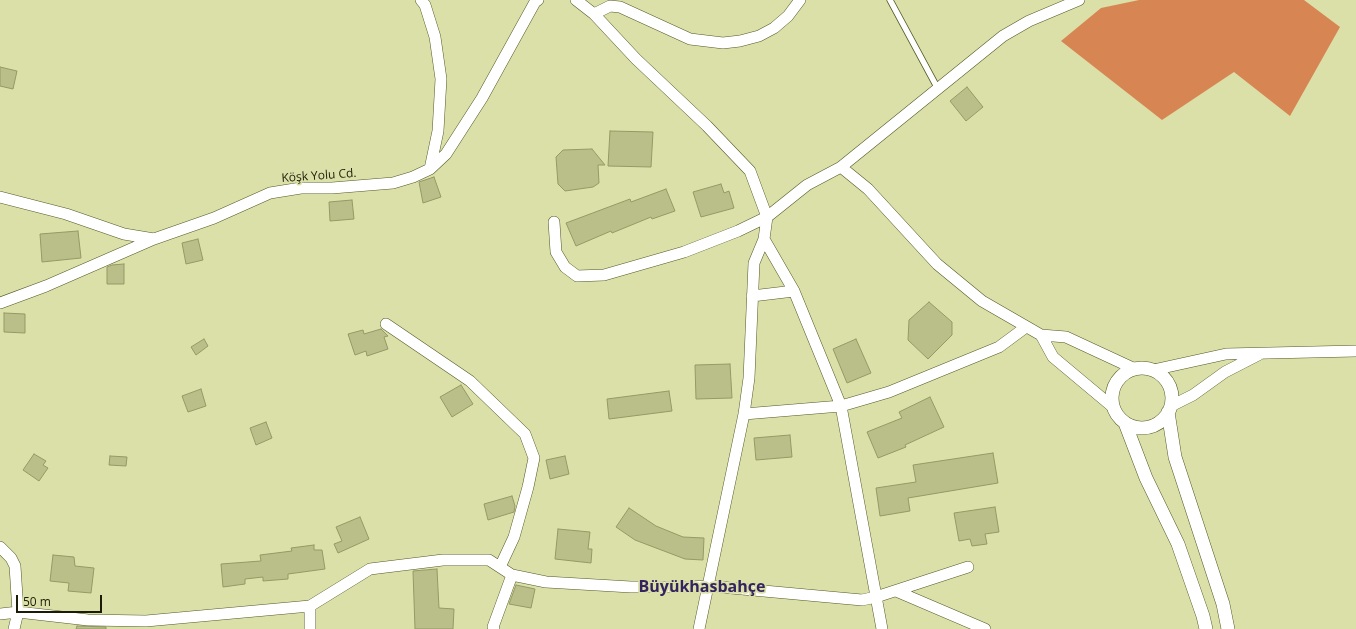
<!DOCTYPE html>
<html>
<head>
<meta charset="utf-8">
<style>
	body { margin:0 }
	#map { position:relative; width:1356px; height:629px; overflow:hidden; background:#dbe0a9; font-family:"Open Sans",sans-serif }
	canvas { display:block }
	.scale { position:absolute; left:16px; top:595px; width:86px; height:18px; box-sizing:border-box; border:2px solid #1b1c07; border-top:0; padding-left:5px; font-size:12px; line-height:14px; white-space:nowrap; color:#1b1c07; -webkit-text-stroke:3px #dbe0a9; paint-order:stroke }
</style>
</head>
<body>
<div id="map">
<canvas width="1356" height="629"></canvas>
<div class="scale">50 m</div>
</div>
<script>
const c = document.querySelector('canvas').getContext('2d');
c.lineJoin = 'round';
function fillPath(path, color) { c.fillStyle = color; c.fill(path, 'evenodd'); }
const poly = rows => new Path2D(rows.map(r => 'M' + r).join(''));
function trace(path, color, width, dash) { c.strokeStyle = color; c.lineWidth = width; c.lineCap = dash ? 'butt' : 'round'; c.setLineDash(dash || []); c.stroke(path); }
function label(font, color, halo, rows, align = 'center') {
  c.font = font + ' "Open Sans",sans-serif'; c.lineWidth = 3.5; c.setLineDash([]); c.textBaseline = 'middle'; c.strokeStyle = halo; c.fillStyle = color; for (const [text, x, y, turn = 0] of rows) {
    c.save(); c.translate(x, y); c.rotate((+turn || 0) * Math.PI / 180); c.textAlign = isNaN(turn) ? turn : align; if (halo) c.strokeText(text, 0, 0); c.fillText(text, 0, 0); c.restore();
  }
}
const forest = poly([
	[1139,0,1304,0,1340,27,1290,116,1234,72,1162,120,1061,41,1101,8]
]);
const building = poly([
	[0,67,17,71,13,89,0,86,0,67],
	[967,87,983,107,966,121,950,101,967,87],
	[610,131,653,132,651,167,608,166,610,131],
	[592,149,605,165,598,165,599,183,593,187,565,191,558,184,556,157,563,150,592,149],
	[434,177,441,197,423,203,419,182,434,177],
	[721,184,724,193,729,191,734,208,701,217,693,192,721,184],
	[666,189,675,211,652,219,651,217,612,233,611,231,576,246,566,223,630,199,631,202,666,189],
	[352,200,354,219,330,221,329,202,352,200],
	[78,231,81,258,42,262,40,234,78,231],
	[198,239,203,260,186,264,182,243,198,239],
	[124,264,124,284,107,284,107,267,112,265,124,264],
	[929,302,952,322,952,335,928,359,908,340,909,320,929,302],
	[4,313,25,314,25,333,4,332,4,313],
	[381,329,388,336,384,337,388,349,367,356,366,351,355,355,348,334,363,330,364,334,381,329],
	[204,339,208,346,196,355,191,347,204,339],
	[856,339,871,373,847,383,833,349,856,339],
	[730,364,732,398,696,399,695,365,730,364],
	[461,385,473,404,452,417,440,397,461,385],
	[201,389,206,406,188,412,182,396,201,389],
	[669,391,672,411,609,419,607,399,669,391],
	[930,397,944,427,905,445,906,447,878,458,867,432,902,418,899,412,930,397],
	[266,422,272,438,256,445,250,428,266,422],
	[790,435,792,457,756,460,754,438,790,435],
	[993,453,998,483,908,498,910,511,880,516,876,488,916,482,913,465,993,453],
	[34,454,46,461,43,465,48,468,39,481,23,470,34,454],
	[110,456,127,457,126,466,109,465,110,456],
	[565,456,569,474,550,479,546,460,565,456],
	[512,496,515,506,514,512,488,520,484,504,512,496],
	[995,507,999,532,985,534,987,544,972,546,970,539,959,541,954,513,995,507],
	[629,508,656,526,683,537,704,538,703,560,685,559,635,540,616,527,629,508],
	[360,517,369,539,338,553,334,544,342,541,336,527,360,517],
	[558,529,590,532,588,549,592,549,591,563,555,559,558,529],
	[314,545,314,550,322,550,325,569,288,574,288,579,263,581,263,577,245,579,245,584,223,587,221,564,261,561,260,555,292,551,291,548,314,545],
	[53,555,74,557,75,566,94,568,91,593,68,591,69,583,50,581,53,555],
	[437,569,439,608,454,609,453,629,415,629,413,571,437,569],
	[516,585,535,589,531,608,509,604,516,585],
	[77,626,106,627,106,629,76,629,77,626]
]);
const service = poly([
	[890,0,938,89]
]);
const minor = poly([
	[421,0,425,5,435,37,441,79,438,131,430,169],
	[576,0,594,14,636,59,707,126,750,171,767,217,764,239,754,263,749,378,744,414,699,629],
	[594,14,610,6,620,7,690,39,723,43,740,41,759,36,774,28,788,16,800,0],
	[841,167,868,189,937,264,982,301,1041,335,1066,337,1135,369],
	[0,197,66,214,124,234,154,239,214,218,270,193,301,188,332,188,393,183,413,177,430,169,446,154,482,98,535,2,538,0],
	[554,222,556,252,565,267,577,276,604,275,684,252,738,231,767,217,807,185,841,167,1003,36,1029,21,1079,0],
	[764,239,794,291,841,406,882,629],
	[752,296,794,291],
	[0,303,46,286,154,239],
	[386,324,470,381,525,434,534,458,528,487,514,537,500,567],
	[1041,335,1053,357,1114,408],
	[1153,370,1226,354,1356,351],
	[1171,406,1193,395,1225,372,1260,354],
	[744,414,841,406,889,392,999,347,1026,327],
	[0,547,11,558,15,566,18,612,14,629],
	[896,591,985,629],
	[310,606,310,629],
	[0,614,18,612,88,620,146,621,310,606,370,569,443,560,489,560,512,575,546,582,631,587,688,587,709,586,862,600,876,597,968,567],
	[494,629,493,627,512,575]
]);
const tertiary = poly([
	'1112 398a30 30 0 1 1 60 0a30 30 0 1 1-60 0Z',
	[1168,412,1175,457,1223,604,1228,629],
	[1125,423,1146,478,1178,544,1203,616,1206,629]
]);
const streetNames = [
	["Köşk Yolu Cd.",319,176,-4]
];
const districtNames = [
	["Büyükhasbahçe",702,587]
];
fillPath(forest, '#d78653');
fillPath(building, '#babe89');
trace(building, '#959965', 1);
trace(service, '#555825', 7);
trace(minor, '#555825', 12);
trace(tertiary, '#555825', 14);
trace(service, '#fff', 5.5);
trace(minor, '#fff', 11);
trace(tertiary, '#fff', 13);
label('12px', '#1b1c07', '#dbe0a9', streetNames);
label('bold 16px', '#33235e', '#dbe0a9', districtNames);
</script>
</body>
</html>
